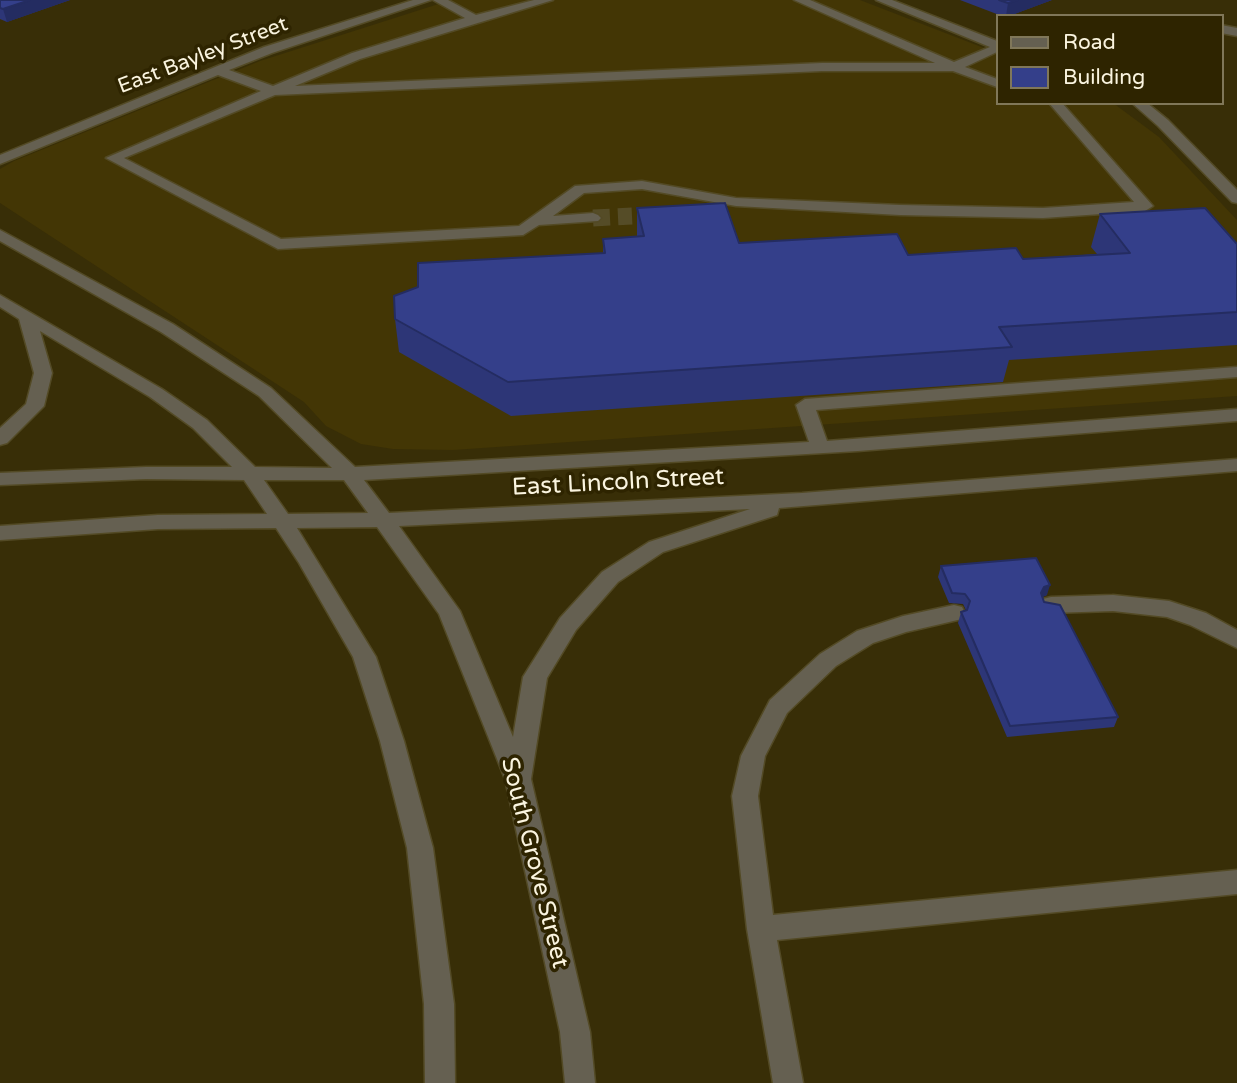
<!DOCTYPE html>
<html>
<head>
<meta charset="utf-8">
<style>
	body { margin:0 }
	#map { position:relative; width:1237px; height:1083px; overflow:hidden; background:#382e07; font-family:"Varela Round",sans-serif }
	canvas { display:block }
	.legend { position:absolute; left:996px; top:14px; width:228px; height:91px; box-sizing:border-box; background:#2e2400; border:2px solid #807759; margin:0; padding:9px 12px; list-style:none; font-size:21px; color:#faf4df }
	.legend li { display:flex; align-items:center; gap:14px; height:35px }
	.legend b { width:35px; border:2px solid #807759 }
</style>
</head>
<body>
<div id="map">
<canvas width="1237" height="1083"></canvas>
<ul class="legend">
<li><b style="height:9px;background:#656051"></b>Road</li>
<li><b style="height:19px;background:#343f8a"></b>Building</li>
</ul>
</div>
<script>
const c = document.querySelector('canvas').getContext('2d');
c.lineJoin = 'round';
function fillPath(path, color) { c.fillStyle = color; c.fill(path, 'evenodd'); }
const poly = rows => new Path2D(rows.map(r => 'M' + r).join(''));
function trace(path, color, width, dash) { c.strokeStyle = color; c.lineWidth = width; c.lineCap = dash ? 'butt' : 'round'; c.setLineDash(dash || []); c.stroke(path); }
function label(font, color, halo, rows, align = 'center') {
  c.font = font + ' "Varela Round",sans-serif'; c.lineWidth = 7; c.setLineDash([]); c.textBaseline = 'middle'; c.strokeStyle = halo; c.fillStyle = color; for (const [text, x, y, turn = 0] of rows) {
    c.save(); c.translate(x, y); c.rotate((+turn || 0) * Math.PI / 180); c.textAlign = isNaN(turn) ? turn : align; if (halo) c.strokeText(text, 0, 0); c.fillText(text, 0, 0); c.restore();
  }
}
const built = poly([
	[451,0,860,0,997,53,997,103,1113,103,1159,137,1237,220,1237,396,453,450,393,449,361,444,326,426,304,402,0,203,0,169,14,161,260,61]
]);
const minorTunnel = poly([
	[593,218,632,216]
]);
const minor = poly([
	[413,0,431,0,272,53,229,70,273,86,352,53,465,18,433,0,448,0,476,15,534,0,553,0,360,59,295,86,822,63,935,63,794,0,810,0,954,62,990,47,876,0,892,0,997,41,997,52,965,67,997,79,997,87,953,71,822,71,275,95,124,158,281,239,519,226,575,186,642,181,736,198,900,205,1043,208,1134,202,1049,103,1062,103,1153,206,1145,211,1043,218,900,215,736,206,642,189,584,193,553,216,593,213,598,215,601,218,598,221,539,225,523,235,278,249,106,158,261,91,218,75,0,164,0,155,264,47,413,0],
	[1221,25,1237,28,1237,36,1221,33,1221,25],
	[1132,103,1147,103,1168,120,1237,190,1237,203,1232,202,1158,126,1132,103],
	[0,230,173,324,271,388,355,467,809,442,796,405,805,399,1237,367,1237,377,816,410,827,441,1237,409,1237,421,858,451,364,480,389,513,802,493,1237,459,1237,471,779,508,777,515,663,552,618,582,576,630,547,678,531,779,590,1032,595,1083,565,1083,560,1032,505,779,439,614,377,527,297,528,376,657,404,741,433,848,454,1004,455,1083,425,1083,424,1004,407,848,380,741,353,657,299,563,276,528,158,529,0,540,0,526,158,515,267,514,244,480,146,479,0,485,0,473,146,467,232,467,193,428,150,397,40,331,52,373,44,406,7,443,0,445,0,428,26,404,34,373,19,319,0,307,0,295,162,389,207,420,255,467,332,468,259,396,161,332,0,241,0,230],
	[264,480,344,480,368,513,288,514,264,480],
	[750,509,649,542,602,572,560,618,523,677,513,737,460,611,399,526,750,509],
	[1113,595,1169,601,1206,613,1237,630,1237,648,1190,625,1167,617,1113,611,1051,613,1043,611,1040,605,1043,599,1051,597,1113,595],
	[954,605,962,607,965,613,962,619,906,632,873,643,836,666,787,713,765,756,758,796,773,915,1237,870,1237,894,777,940,803,1083,773,1083,747,929,732,796,741,756,770,700,820,654,857,631,903,616,954,605]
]);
const wall = poly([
	[0,0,70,0,7,22,0,19],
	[960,0,1052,0,1009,16,1002,16],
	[637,208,739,243,908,255,1023,259,1097,254,1091,247,1100,214,1237,244,1237,345,1009,360,1003,382,511,416,399,352,395,319,603,253,603,239,637,237],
	[941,566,1047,595,1042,597,1044,602,1118,717,1114,727,1007,737,958,623,961,612,966,610,963,604,949,603,938,577]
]);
const shadedWall = poly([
	[30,0,70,0,7,22,3,9],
	[1018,0,1052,0,1009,16,1006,16,1008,3],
	[1050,585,1047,595,1041,598,1041,593,1044,587]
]);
const building = poly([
	[0,0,30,0,3,9,0,8,0,0],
	[999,0,1018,0,1008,3,999,0],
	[725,203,739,243,897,234,908,255,1016,248,1023,259,1130,253,1100,214,1205,208,1237,244,1237,312,999,327,1012,347,508,382,395,319,394,296,418,287,418,263,605,253,603,239,644,236,637,208,725,203],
	[1036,558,1050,585,1044,587,1041,593,1044,602,1060,605,1118,717,1010,726,961,612,967,610,970,601,965,594,952,593,941,566,1036,558]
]);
const farStreetnames = [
	["East Bayley Street",203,56,-21]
];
const streetNames = [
	["East Lincoln Street",618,483,-3],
	["South Grove Street",534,863,76]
];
fillPath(built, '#433605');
trace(minorTunnel, '#554c27', 17, [17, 8]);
trace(minor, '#534a25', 3);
fillPath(minor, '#656051');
fillPath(wall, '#2d3677');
fillPath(shadedWall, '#242c61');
fillPath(building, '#343f8a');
trace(building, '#242c61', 2);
label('21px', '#faf4df', '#2e2400', farStreetnames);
label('24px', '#faf4df', '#2e2400', streetNames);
</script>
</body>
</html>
